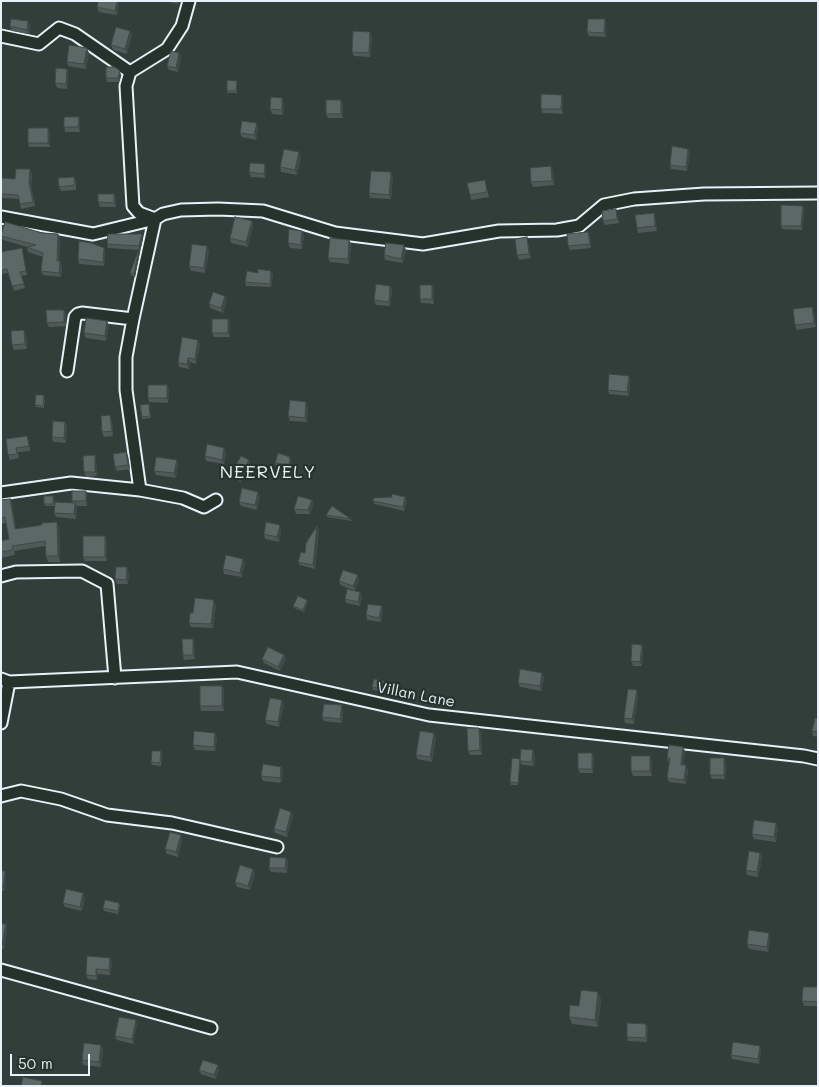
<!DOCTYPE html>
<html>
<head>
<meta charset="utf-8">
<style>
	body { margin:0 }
	#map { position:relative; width:819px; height:1087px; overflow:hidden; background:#323e39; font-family:Mali,sans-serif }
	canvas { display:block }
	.frame { position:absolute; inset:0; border:2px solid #e8f1f8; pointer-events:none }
	.scale { position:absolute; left:10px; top:1054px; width:80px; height:22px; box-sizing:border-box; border:2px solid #e8f1f8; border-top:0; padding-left:6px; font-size:15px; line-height:18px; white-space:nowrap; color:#e8f1f8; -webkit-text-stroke:4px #26332d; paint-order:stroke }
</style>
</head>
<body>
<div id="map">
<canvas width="819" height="1087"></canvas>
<div class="frame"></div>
<div class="scale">50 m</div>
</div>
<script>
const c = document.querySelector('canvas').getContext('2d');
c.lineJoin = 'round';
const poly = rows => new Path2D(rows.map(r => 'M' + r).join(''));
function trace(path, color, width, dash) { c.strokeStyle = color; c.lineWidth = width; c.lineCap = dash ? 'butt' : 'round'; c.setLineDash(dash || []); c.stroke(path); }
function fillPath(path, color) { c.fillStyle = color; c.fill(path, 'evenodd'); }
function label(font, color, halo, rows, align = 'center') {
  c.font = font + ' Mali,sans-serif'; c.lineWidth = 4.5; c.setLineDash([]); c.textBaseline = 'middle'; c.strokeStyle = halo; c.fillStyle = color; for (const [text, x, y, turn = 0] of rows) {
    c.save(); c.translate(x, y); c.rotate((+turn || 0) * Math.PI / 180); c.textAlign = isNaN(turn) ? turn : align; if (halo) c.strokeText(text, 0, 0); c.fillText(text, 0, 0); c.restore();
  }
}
const minor = poly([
	[1,36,39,44,59,28,75,34,130,72],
	[1,217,93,234,155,219,163,214,181,210,218,209,263,211,335,233,423,244,499,231,557,230,579,226,604,205,634,199,704,194,818,193],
	[155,219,139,213,133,206,126,86,130,72,167,49,182,26,189,1],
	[67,371,75,317,78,314,82,313,133,319,155,219],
	[140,490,183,498,204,507,216,500],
	[1,493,71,483,140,490,126,390,126,357,133,319],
	[1,576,16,572,82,571,107,584,115,678],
	[1,679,9,682,237,672,429,715,804,756,818,759],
	[1,723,9,682],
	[1,796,21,791,61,799,107,815,172,823,277,847],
	[1,970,211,1028]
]);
const wall = poly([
	[98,1,119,1,117,15,99,12,97,7],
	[165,1,179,1,178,4],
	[606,24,606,37,589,36,587,32],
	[30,25,29,34,12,31,10,26],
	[130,31,132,35,127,54,113,50,111,45],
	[372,37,370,57,354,56,352,52],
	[89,53,86,69,68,66,67,62],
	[179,53,181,57,178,72,169,70,167,66],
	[67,69,68,73,67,89,57,88,55,83],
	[121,75,119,82,107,82,106,78],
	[237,83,237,93,227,93,227,91],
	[282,98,284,103,283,115,272,114,270,109],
	[563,99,563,114,543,113,541,109],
	[343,104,343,118,328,118,326,114],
	[80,121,80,132,65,132,64,127],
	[48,128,50,133,50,147,29,147,28,143],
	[258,128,256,140,242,137,240,133],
	[690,153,687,171,671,169,670,165],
	[301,157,297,175,281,172,280,167],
	[266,168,265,178,251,177,249,172],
	[553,170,554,185,533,187,531,182],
	[32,173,31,186,35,206,21,209,19,199,1,198,1,178,15,179],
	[393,176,391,199,370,198,369,193],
	[74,177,76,182,76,190,61,191,59,187],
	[485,180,489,197,471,200,470,195],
	[114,194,116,199,116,207,100,207,98,202],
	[803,206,804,209,802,230,782,229,781,226],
	[654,213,655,217,657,231,638,233,637,228],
	[617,214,619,223,605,225,603,221],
	[252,221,253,226,248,247,231,243,230,238],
	[42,233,58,234,60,238,59,261,60,261,62,266,61,277,43,275,41,271,43,257,28,252,27,247,3,240,1,236,1,234],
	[142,234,143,238,140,250,140,251,135,277,131,275,130,273,139,250,108,248,107,244],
	[304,235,302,249,290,248,288,243],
	[590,236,591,248,570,250,568,246],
	[349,240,351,244,349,264,330,262,328,258],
	[528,242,531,258,519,260,517,255],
	[22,248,27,275,22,276,25,288,14,291,8,273,1,274,1,252],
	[104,248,105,252,104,266,79,264,78,259],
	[406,250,403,263,385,260,384,255],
	[209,251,205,273,191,271,189,266],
	[273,274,271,287,246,286,245,282],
	[432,285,434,290,434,304,421,303,420,299],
	[390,286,392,290,390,306,376,305,374,300],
	[227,300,223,313,210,308,209,304],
	[812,307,814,312,816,327,797,330,795,325],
	[64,310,66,314,66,326,49,327,47,323],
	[228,319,230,323,230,337,214,337,212,333],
	[107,321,109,326,106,341,86,338,84,333],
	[26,334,27,349,14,350,12,345],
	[200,344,196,364,190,362,189,369,179,367,178,363],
	[629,376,630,380,629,396,609,394,608,390],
	[167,385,169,390,168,403,149,402,148,398],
	[45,398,44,408,36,407,35,405],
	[149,406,151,418,142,419,142,417],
	[308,406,307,422,290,421,288,416],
	[112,420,113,436,104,437,102,432],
	[65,422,67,426,66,443,53,442,52,437],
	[27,436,29,441,30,451,18,452,19,458,10,460,8,455],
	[224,448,226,452,224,464,206,461,205,456],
	[126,452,128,456,130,469,117,471,115,467],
	[95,455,96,460,97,476,86,477,84,472],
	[291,459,290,467,276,465,275,463],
	[177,460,178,464,176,478,156,475,154,471],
	[249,460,251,465,241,482,233,478,231,473],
	[86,491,87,496,87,506,76,506,77,508,76,519,56,517,54,513,73,503,72,501],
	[260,497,257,510,241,506,239,502],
	[405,497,407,501,404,511,375,504,373,501],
	[54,498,54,506,45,506,44,504],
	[10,499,12,504,16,529,57,522,59,528,60,562,48,562,46,556,45,546,14,551,15,555,1,558,1,541,9,539,6,523,1,524,1,500],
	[312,500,313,505,310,514,296,514,294,509],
	[326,515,351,519,352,521,327,517],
	[319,529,315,569,300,565,298,562,305,553],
	[281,530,279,542,265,539,264,534],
	[105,536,107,541,107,561,85,561,83,557],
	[245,563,242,577,224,574,223,569],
	[129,572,128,584,117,584,115,579],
	[359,580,355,591,340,585,339,581],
	[360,592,362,597,360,606,346,603,345,599],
	[307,600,308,602,304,612,294,608,293,606],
	[216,605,213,628,191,627,189,623,193,613],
	[383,611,381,622,367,620,366,615],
	[193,639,194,643,195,659,184,660,183,655],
	[642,645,643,649,642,666,633,666,631,661],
	[284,655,286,659,280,671,264,663,262,659],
	[542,673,544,678,541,691,520,687,518,683],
	[384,681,385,683,383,692,373,690,372,687],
	[222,686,224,691,224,711,201,711,200,706],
	[638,694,634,724,625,723,624,718],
	[284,705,279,727,267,724,265,720],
	[343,710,342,723,324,721,322,717],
	[818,719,818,737,813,736,812,731],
	[481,732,482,755,470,755,468,751],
	[436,737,432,762,417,759,416,755],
	[217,738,215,751,195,750,193,745],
	[685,751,683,765,688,770,686,784,669,782,667,778,669,763,667,758],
	[592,753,594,757,593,773,580,773,578,769],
	[162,754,161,766,152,765,151,762],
	[535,755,534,766,522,765,520,762,518,785,511,785,510,782,520,759],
	[652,761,652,776,633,776,631,771],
	[726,763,725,779,712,779,710,775],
	[281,767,283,771,281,783,263,781,261,776],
	[291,812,293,816,287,837,275,833,274,829],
	[778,827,776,842,754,839,752,834],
	[182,840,178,857,167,854,165,849],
	[760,853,762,858,758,877,747,875,746,870],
	[286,858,288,862,287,873,271,872,269,868],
	[253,869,255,873,250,890,237,887,235,882],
	[1,871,6,875,4,891,1,891],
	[85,898,82,911,65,907,63,903],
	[119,903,120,906,118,914,104,911,103,908],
	[1,924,6,924,7,929,4,949,1,948],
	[770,938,768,952,749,949,747,944],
	[110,958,112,963,110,975,98,974,97,980,88,979,86,975],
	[818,987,818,1006,804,1006,802,1001],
	[601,999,598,1027,572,1024,569,1017,579,1006],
	[137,1025,133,1044,117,1040,115,1036],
	[648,1028,647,1042,628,1041,627,1037],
	[101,1045,103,1050,101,1067,83,1065,82,1060],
	[761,1051,759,1064,732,1059,731,1055],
	[199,1070,219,1070,216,1079,201,1074]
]);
const shadedWall = poly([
	[117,1,119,1,117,15,115,11],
	[605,19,606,24,606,37,604,33],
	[28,21,30,25,29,34,27,30],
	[130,31,132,35,127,54,125,49],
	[370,32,372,37,370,57,369,53],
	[87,48,89,53,86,69,84,64],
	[179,53,181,57,178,72,176,68],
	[67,69,68,73,67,89,66,84],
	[120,71,121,75,119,82,118,78],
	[562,95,563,99,563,114,561,109],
	[282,98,284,103,283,115,282,110],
	[341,100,343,104,343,118,341,114],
	[79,117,80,121,80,132,78,127],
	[257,123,258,128,256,140,254,135],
	[48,128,50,133,50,147,48,143],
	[688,149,690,153,687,171,686,167],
	[299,152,301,157,297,175,295,170],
	[265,164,266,168,265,178,264,174],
	[551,166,553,170,554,185,552,181],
	[30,169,32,173,31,186,35,206,29,182],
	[391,172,393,176,391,199,389,195],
	[114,194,116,199,116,207,114,203],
	[803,206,804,209,802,230,801,226],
	[654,213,655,217,657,231,655,226],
	[252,221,253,226,248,247,246,242],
	[302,231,304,235,302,249,301,245],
	[588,232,590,236,591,248,590,244],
	[58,234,60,238,58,265,57,261],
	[142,234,143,238,140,250,139,246],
	[527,237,528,242,531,258,529,254],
	[349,240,351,244,349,264,348,259],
	[404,245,406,250,403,263,401,259],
	[207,246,209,251,205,273,204,268],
	[104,248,105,252,104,266,103,262],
	[139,249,140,251,135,277,134,274],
	[60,261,62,266,61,277,59,273],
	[271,271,273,274,271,287,270,284],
	[432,285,434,290,434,304,432,299],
	[390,286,392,290,390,306,389,302],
	[225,296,227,300,223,313,221,308],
	[812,307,814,312,816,327,814,323],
	[64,310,66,314,66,326,64,322],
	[228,319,230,323,230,337,228,333],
	[107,321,109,326,106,341,105,336],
	[24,330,26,334,27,349,25,344],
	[198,340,200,344,196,364,195,359],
	[188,358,190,362,189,369,187,364],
	[629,376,630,380,629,396,627,392],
	[167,385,169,390,168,403,167,398],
	[306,402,308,406,307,422,305,418],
	[110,415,112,420,113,436,112,431],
	[65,422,67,426,66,443,64,438],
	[224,448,226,452,224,464,222,460],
	[126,452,128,456,130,469,128,465],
	[95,455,96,460,97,476,95,472],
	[177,460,178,464,176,478,174,473],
	[249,460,251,465,241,482,239,478],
	[86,491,87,496,87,506,86,501],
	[258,492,260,497,257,510,255,505],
	[405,497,407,501,404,511,403,507],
	[10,499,12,504,17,535,15,529],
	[312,500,313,505,310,514,308,510],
	[75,503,77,508,76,519,74,514],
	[57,522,59,528,60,562,58,556],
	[280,525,281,530,279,542,277,537],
	[317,526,319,529,315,569,313,565],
	[105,536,107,541,107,561,105,557],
	[243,559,245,563,242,577,240,573],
	[127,567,129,572,128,584,126,580],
	[358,575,359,580,355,591,353,586],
	[360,592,362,597,360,606,358,602],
	[214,600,216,605,213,628,211,624],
	[307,600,308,602,304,612,303,610],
	[382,606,383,611,381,622,379,618],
	[193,639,194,643,195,659,193,655],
	[642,645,643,649,642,666,640,662],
	[284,655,286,659,280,671,278,667],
	[542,673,544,678,541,691,540,686],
	[222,686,224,691,224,711,222,706],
	[637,690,638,694,634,724,632,719],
	[282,700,284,705,279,727,278,722],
	[342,705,343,710,342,723,340,719],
	[479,728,481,732,482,755,480,750],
	[215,733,217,738,215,751,214,747],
	[434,733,436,737,432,762,430,757],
	[683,747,685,751,683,769,681,765],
	[533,750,535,755,534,766,532,762],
	[592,753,594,757,593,773,592,769],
	[650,756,652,761,652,776,650,771],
	[724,758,726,763,725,779,724,775],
	[686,765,688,770,686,784,684,780],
	[281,767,283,771,281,783,280,778],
	[291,812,293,816,287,837,286,832],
	[776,823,778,827,776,842,774,837],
	[181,835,182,840,178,857,176,852],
	[760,853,762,858,758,877,757,872],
	[286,858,288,862,287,873,285,868],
	[253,869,255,873,250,890,248,886],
	[5,871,6,875,4,891,3,887],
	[83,893,85,898,82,911,80,907],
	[6,924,7,929,4,949,2,944],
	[769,933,770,938,768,952,767,947],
	[110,958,112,963,110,975,109,970],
	[96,969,98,974,97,980,96,976],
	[598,992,601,999,598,1027,595,1020],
	[136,1020,137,1025,133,1044,132,1039],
	[646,1024,648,1028,647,1042,646,1038],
	[101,1045,103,1050,101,1067,99,1062],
	[760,1046,761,1051,759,1064,758,1059],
	[218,1065,219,1070,216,1079,214,1075]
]);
const building = poly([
	[98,1,117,1,115,11,97,7,98,1],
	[11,19,28,21,27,30,10,26,11,19],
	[588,19,605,19,604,33,587,32,588,19],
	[116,27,130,31,125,49,111,45,116,27],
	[353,31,370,32,369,53,352,52,353,31],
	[69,45,87,48,84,64,67,62,69,45],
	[171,51,179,53,176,68,167,66,171,51],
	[106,67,115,67,120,71,118,78,106,78,106,67],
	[56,68,67,69,66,84,55,83,56,68],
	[227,80,237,81,236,91,227,91,227,80],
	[541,94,562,95,561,109,541,109,541,94],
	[271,97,282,98,282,110,270,109,271,97],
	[326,100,341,100,341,114,326,114,326,100],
	[64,117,79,117,78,127,64,127,64,117],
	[242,121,257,123,254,135,240,133,242,121],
	[28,128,48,128,48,143,28,143,28,128],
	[672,146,688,149,686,167,670,165,672,146],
	[284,149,299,152,295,170,280,167,284,149],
	[250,163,265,164,264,174,249,172,250,163],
	[551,166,552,181,531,182,530,168,551,166],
	[16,169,30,169,29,182,33,202,20,204,18,195,1,194,1,178,15,179,16,169],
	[371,171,391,172,389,195,369,193,371,171],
	[74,177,75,185,59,187,58,178,74,177],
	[485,180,487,192,470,195,467,183,485,180],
	[98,194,114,194,114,203,98,202,98,194],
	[781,205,803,206,801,226,781,226,781,205],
	[616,209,617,219,603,221,602,211,616,209],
	[654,213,655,226,637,228,635,215,654,213],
	[235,217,252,221,246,242,230,238,235,217],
	[5,222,42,233,58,234,57,261,60,261,59,273,41,271,43,253,27,247,36,245,1,236,5,222],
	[289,229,302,231,301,245,288,243,289,229],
	[588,232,590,244,568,246,567,234,588,232],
	[108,234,142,234,139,246,107,244,108,234],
	[527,237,529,254,517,255,515,239,527,237],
	[330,238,349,240,348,259,328,258,330,238],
	[79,241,91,243,104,248,103,262,78,259,79,241],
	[386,243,404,245,401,259,384,255,386,243],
	[192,244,207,246,204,268,189,266,192,244],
	[22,248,26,271,20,272,24,284,12,286,7,269,1,270,1,252,22,248],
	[139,249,134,274,130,273,139,249],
	[258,269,271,271,270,284,245,282,247,271,258,273,258,269],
	[376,284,390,286,389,302,374,300,376,284],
	[420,285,432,285,432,299,420,299,420,285],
	[213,292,225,296,221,308,209,304,213,292],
	[812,307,814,323,795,325,793,309,812,307],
	[46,310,64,310,64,322,47,323,46,310],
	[86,318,107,321,105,336,84,333,86,318],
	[212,319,228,319,228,333,212,333,212,319],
	[24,330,25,344,12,345,11,331,24,330],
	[182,337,198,340,195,359,188,358,187,364,178,363,182,337],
	[609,374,629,376,627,392,608,390,609,374],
	[148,385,167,385,167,398,148,398,148,385],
	[36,395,44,395,43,406,35,405,36,395],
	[290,400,306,402,305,418,288,416,290,400],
	[149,404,150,416,142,417,140,405,149,404],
	[110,415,112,431,102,432,101,416,110,415],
	[53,421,65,422,64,438,52,437,53,421],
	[27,436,29,446,16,448,17,454,8,455,6,439,27,436],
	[207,444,224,448,222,460,205,456,207,444],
	[126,452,128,465,115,467,113,454,126,452],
	[278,453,290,457,289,465,275,463,278,453],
	[95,455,95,472,84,472,83,456,95,455],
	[241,456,249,460,239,478,231,473,241,456],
	[156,457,177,460,174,473,154,471,156,457],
	[242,488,258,492,255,505,239,502,242,488],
	[72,491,86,491,86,501,72,501,72,491],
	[392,494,405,497,403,507,373,501,374,498,392,497,392,494],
	[44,496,53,496,53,504,44,504,44,496],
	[298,496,312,500,308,510,294,509,298,496],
	[10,499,15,529,42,525,42,523,57,522,58,556,46,556,45,541,12,546,13,550,1,552,1,541,9,539,5,517,1,518,1,500,10,499],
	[55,502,75,503,74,514,54,513,55,502],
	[332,506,351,519,326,515,332,506],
	[266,522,280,525,277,537,264,534,266,522],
	[317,526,313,565,298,562,301,552,305,553,306,543,317,526],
	[83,536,105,536,105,557,83,557,83,536],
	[226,555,243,559,240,573,223,569,226,555],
	[116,567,127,567,126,580,115,579,116,567],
	[343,570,358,575,353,586,339,581,343,570],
	[347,589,360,592,358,602,345,599,347,589],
	[298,596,307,600,303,610,293,606,298,596],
	[195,598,214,600,211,624,189,623,190,613,193,613,195,598],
	[368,604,382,606,379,618,366,615,368,604],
	[182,639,193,639,193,655,183,655,182,639],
	[632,644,642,645,640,662,631,661,632,644],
	[268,647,284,655,278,667,262,659,268,647],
	[520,669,542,673,540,686,518,683,520,669],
	[374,679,384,681,382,689,372,687,374,679],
	[200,686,222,686,222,706,200,706,200,686],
	[628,689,637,690,632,719,624,718,628,689],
	[270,698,282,700,278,722,265,720,270,698],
	[324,704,342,705,340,719,322,717,324,704],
	[815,718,818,719,818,732,812,731,815,718],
	[467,728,479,728,480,750,468,751,467,728],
	[194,731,215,733,214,747,193,745,194,731],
	[420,731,434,733,430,757,416,755,420,731],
	[669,745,683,747,681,765,686,765,684,780,667,778,670,758,667,758,669,745],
	[521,749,533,750,532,762,520,761,521,749],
	[152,751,161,751,160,763,151,762,152,751],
	[578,753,592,753,592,769,578,769,578,753],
	[631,756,650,756,650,771,631,771,631,756],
	[512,758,520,759,518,783,510,782,512,758],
	[710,758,724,758,724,775,710,775,710,758],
	[263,764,281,767,280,778,261,776,263,764],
	[280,808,291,812,286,832,274,829,280,808],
	[754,820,776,823,774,837,752,834,754,820],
	[170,832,181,835,176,852,165,849,170,832],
	[749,851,760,853,757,872,746,870,749,851],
	[270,857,286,858,285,868,269,868,270,857],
	[240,865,253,869,248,886,235,882,240,865],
	[1,871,5,871,3,887,1,886,1,871],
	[66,889,83,893,80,907,63,903,66,889],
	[105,900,119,903,118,911,103,908,105,900],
	[1,924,6,924,2,944,1,944,1,924],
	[749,930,769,933,767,947,747,944,749,930],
	[87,956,110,958,109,970,96,969,96,976,86,975,87,956],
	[803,987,818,987,818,1002,802,1001,803,987],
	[581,990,598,992,595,1020,569,1017,570,1005,579,1006,581,990],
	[119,1017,136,1020,132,1039,115,1036,119,1017],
	[627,1023,646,1024,646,1038,627,1037,627,1023],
	[733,1042,760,1046,758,1059,731,1055,733,1042],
	[84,1043,101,1045,99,1062,82,1060,84,1043],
	[203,1060,218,1065,214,1075,199,1070,203,1060],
	[23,1077,42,1081,41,1086,21,1086,23,1077]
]);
const streetNames = [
	["Villan Lane",416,695,11]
];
const quarterNames = [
	["NEERVELY",268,472]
];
trace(minor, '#e8f1f8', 15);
trace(minor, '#26332d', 11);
fillPath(wall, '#4f5957');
fillPath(shadedWall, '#404947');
fillPath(building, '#5c6865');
trace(building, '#404947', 1);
label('15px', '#e8f1f8', '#26332d', streetNames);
c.letterSpacing = '1px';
label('18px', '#e8f1f8', '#26332d', quarterNames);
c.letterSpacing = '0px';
</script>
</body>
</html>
